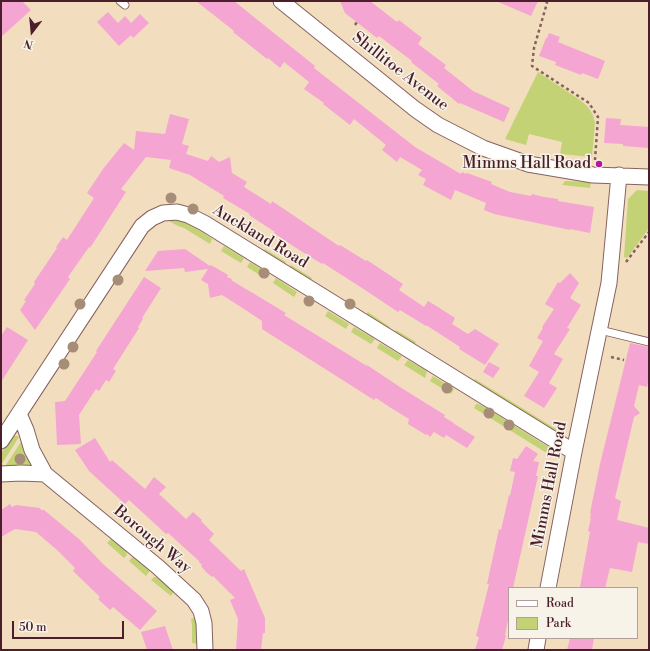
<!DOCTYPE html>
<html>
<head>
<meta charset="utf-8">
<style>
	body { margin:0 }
	#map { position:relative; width:650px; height:651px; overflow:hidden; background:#f3ddbf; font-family:"Libre Bodoni",serif }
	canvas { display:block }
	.frame { position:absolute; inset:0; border:2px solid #4a1f2b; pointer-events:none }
	.legend { position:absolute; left:508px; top:587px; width:130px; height:52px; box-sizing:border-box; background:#f7f3e8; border:1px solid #b29e9c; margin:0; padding:5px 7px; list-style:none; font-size:12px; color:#4a1f2b }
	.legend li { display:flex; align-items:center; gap:8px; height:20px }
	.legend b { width:20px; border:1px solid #b29e9c }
	.north { position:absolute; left:12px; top:12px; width:40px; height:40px; -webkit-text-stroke:3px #f7f3e8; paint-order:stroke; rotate:196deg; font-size:11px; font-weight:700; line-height:16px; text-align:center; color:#4a1f2b }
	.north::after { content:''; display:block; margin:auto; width:14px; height:18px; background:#4a1f2b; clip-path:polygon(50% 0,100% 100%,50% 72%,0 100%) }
	.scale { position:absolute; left:12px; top:621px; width:112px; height:18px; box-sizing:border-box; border:2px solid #4a1f2b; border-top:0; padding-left:5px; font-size:12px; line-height:14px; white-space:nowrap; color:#4a1f2b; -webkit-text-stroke:3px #f7f3e8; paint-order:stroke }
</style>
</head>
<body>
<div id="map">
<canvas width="650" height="651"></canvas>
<div class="frame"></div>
<ul class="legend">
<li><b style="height:5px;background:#fff"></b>Road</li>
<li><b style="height:11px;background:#c3d274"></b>Park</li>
</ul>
<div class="north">N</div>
<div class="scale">50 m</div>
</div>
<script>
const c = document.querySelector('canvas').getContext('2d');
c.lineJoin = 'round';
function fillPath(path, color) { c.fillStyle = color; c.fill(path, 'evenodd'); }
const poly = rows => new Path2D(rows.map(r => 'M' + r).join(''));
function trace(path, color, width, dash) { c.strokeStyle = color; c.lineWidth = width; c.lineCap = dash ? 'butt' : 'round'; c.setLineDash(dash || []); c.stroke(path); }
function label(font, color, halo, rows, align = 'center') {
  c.font = font + ' "Libre Bodoni",serif'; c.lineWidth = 3; c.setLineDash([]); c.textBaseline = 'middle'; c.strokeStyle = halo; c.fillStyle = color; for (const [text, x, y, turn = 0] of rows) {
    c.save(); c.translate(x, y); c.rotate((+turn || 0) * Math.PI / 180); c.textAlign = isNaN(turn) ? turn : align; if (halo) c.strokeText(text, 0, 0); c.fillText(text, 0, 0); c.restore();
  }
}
const green = poly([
	[538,72,580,100,588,107,593,115,595,123,592,157,560,154,562,142,529,134,526,145,505,139],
	[565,181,591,182,590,188,562,185],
	[637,190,649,191,649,228,627,258,624,257,628,199],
	[167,220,177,220,185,222,195,227,212,239,210,244,184,228,178,226],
	[224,246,244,258,241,263,221,251],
	[265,249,286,262,283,267,262,254],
	[250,262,269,274,266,279,247,267],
	[291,265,312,278,309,283,288,270],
	[276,278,297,292,294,297,273,283],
	[328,311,349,324,346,329,325,316],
	[368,312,390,327,387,332,364,318],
	[354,327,375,339,371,344,351,332],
	[396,330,416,342,412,348,393,335],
	[380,343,402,356,398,361,377,348],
	[408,360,427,371,425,378,404,365],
	[433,376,454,389,451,394,430,381],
	[475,379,556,429,558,437,472,385],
	[476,404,478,404,483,406,550,448,551,451,549,452,545,452,474,408],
	[13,436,17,436,19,437,1,465,1,453],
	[21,442,29,460,30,465,28,467,4,468],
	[113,539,126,551,127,555,124,558,107,543,110,540],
	[134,557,149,570,149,572,146,576,129,561,131,558],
	[154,577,157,577,173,590,173,593,171,596,151,580],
	[194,618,197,619,198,639,197,644,192,643,192,625,191,619]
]);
const building = poly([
	[1,1,22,1,31,10,1,37],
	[196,1,234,1,315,66,314,68,415,147,461,174,462,172,466,174,467,173,492,182,491,184,510,192,531,196,532,194,544,197,558,199,558,201,594,207,590,233,570,229,570,230,494,214,484,210,486,203,455,190,451,200,423,185,426,179,418,175,422,170,400,157,397,162,382,150,386,145,354,119,350,125,323,104,324,103,304,89,309,82,284,62,280,68,268,58,267,59,233,32,234,31],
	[340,1,370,1,397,22,399,20,422,38,418,44,446,65,444,68,473,91,510,108,504,122,460,103,459,104,437,86,439,84,411,62,412,61,379,36,377,38,345,13],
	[496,1,538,1,531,16],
	[108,12,118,23,125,16,131,23,140,14,149,23,133,38,131,35,119,46,97,22],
	[549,33,560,37,558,42,605,61,598,79,582,73,581,75,555,65,556,62,539,56,546,38,547,38],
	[170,114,189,119,182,144,189,146,186,154,208,161,211,156,219,162,230,157,232,173,247,182,244,187,271,204,272,201,339,246,340,245,366,261,367,260,403,284,399,290,424,307,428,301,438,307,455,318,452,324,468,334,475,329,499,344,485,365,459,349,460,347,426,325,426,326,400,310,398,312,362,288,323,263,322,264,293,246,274,233,275,232,249,215,250,214,223,198,224,196,190,175,169,168,171,160,146,157,121,189,126,192,90,248,89,247,68,277,70,279,35,330,20,310,26,301,24,300,35,284,34,282,57,248,56,247,63,237,67,240,94,198,87,193,103,169,124,143,134,150,136,131,165,134],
	[606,118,621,119,620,125,649,127,649,148,623,146,623,144,604,143],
	[185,249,210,266,211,265,228,275,227,277,232,279,231,280,286,313,284,315,367,366,367,365,403,389,445,415,444,417,454,423,453,423,475,437,467,448,446,435,444,438,434,432,430,437,427,434,426,435,408,424,409,419,391,408,376,398,374,400,262,329,262,321,238,305,222,295,210,298,208,284,201,280,208,269,185,272,184,268,145,271,158,251],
	[570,273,579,283,570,298,581,305,567,328,570,329,554,354,563,359,549,383,557,388,544,408,524,396,539,372,529,366,543,341,537,338,543,328,542,327,554,309,545,304,558,282,560,283],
	[144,277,161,288,142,318,143,319,138,327,139,328,113,369,116,371,109,382,106,380,99,391,96,389,79,415,81,444,57,445,55,402,65,401,97,352,96,351],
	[7,327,28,340,1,382,1,336],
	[630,343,649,347,649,377,647,387,639,385,634,406,640,413,634,417,615,498,621,501,617,520,649,528,649,544,638,542,632,572,610,568,605,588,586,588,580,587,590,532,588,531,591,518,590,518,591,513,590,513,600,464],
	[489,362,500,368,493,378,483,372],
	[95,438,110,462,112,460,145,489,154,477,166,487,159,494,186,519,193,512,202,520,201,521,214,534,209,540,241,571,244,569,265,618,265,633,263,633,261,650,236,650,238,619,230,600,235,598,213,576,212,577,206,572,201,566,202,565,199,562,199,561,168,533,166,534,129,500,125,504,89,471,75,450],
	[526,446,538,454,533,461,539,462,536,476,538,476,513,588,509,588,509,615,505,635,506,636,502,650,475,650,479,637,476,636,489,584,487,584,499,529,501,530,509,495,510,496,515,472,510,471,513,458,517,459],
	[10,504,12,507,16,505,40,508,41,510,44,510,79,539,103,564,157,611,140,630,113,607,110,610,98,599,100,597,73,571,75,568,57,550,36,532,15,529,1,537,1,510],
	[165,626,173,650,147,650,141,632],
	[570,638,594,638,592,650,567,650]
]);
const path = poly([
	[546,1,547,3,534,48,532,66,589,103,598,117,595,160],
	[355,25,357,22],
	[626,262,649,232],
	[611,357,624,360]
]);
const service = poly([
	[120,1,125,5],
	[600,330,649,342]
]);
const minor = poly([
	[281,1,415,109,438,125,483,148,528,164,593,175,649,177],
	[19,414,26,430,32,450,45,474,158,567,194,600,201,611,204,623,205,650],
	[1,441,142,226,152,218,163,213,177,212,188,215,204,223,574,452],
	[1,474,21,473,45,474],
	[548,588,574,452,609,283,619,175],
	[536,650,538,638]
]);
const trees = [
	[171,198],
	[193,209],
	[264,273],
	[118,280],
	[309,301],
	[80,304],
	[350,304],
	[73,347],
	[64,364],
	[447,388],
	[489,413],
	[509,425],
	[20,459]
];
const markers = [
	[599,164,4,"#b5179e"]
];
const streetNames = [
	["Shillitoe Avenue",400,72,38],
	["Auckland Road",260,237,31],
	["Mimms Hall Road",550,485,-79],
	["Borough Way",152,540,40]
];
const poiNames = [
	["Mimms Hall Road",591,164]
];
fillPath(green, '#c3d274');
fillPath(building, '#f4a5d2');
trace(service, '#85625f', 9);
trace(minor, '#85625f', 17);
trace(path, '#85625f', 2.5, [3, 3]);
trace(service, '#fff', 7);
trace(minor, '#fff', 15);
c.fillStyle = '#a78d78';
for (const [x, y] of trees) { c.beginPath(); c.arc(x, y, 5.5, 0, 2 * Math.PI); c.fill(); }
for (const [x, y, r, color] of markers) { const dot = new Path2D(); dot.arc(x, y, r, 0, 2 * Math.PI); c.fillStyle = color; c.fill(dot); trace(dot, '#f7f3e8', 1.5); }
label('16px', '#4a1f2b', '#f7f3e8', streetNames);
label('16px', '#4a1f2b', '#f7f3e8', poiNames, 'right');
</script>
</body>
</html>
